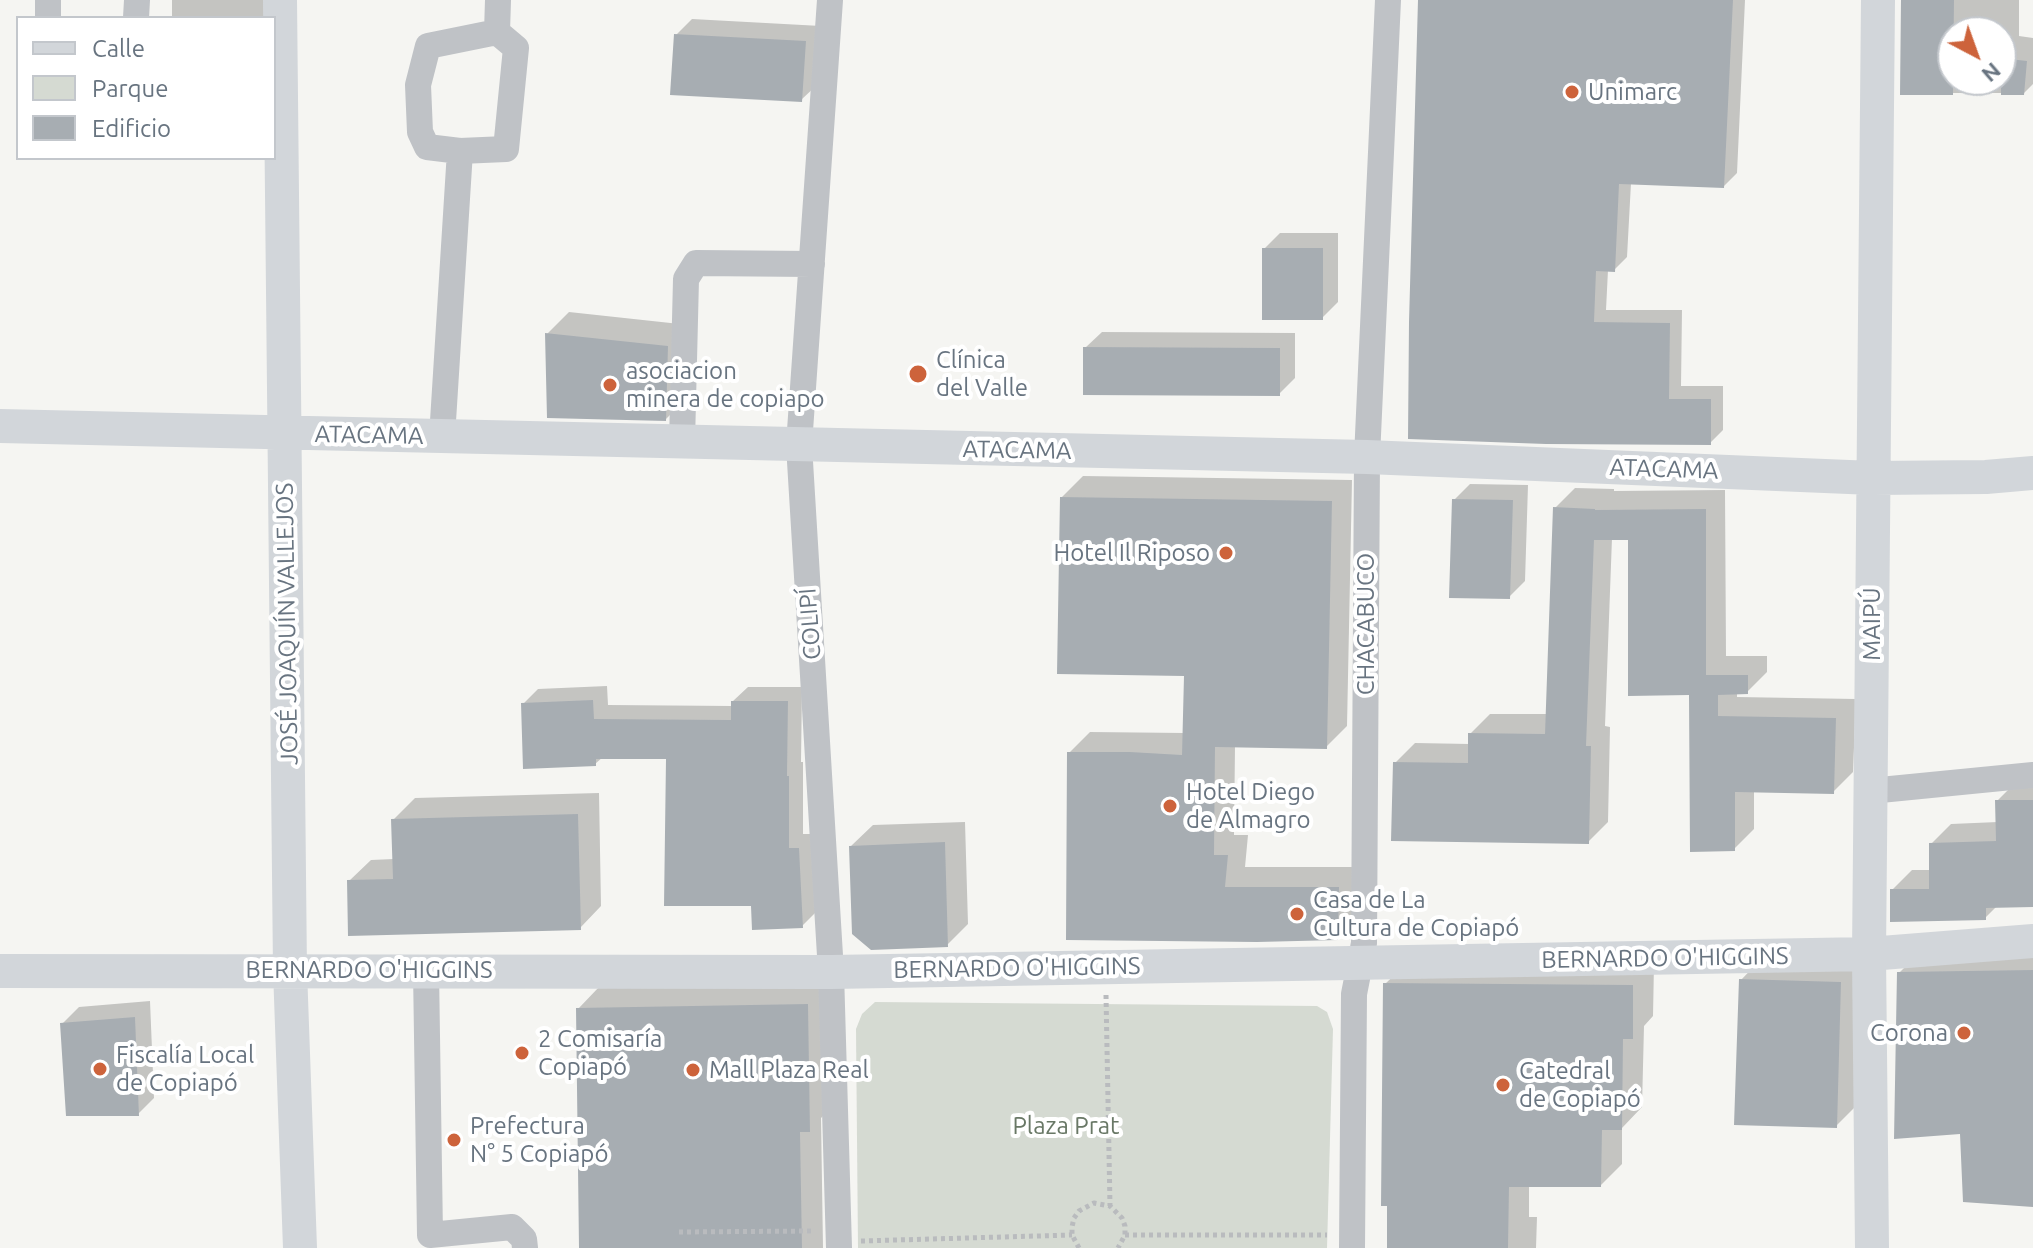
<!DOCTYPE html>
<html>
<head>
<meta charset="utf-8">
<style>
	body { margin:0 }
	#map { position:relative; width:2033px; height:1248px; overflow:hidden; background:#f5f5f2; font-family:Ubuntu,sans-serif }
	canvas { display:block }
	.legend { position:absolute; left:16px; top:16px; width:260px; height:144px; box-sizing:border-box; background:#fff; border:2px solid #c3c7cc; margin:0; padding:10px 14px; list-style:none; font-size:24px; color:#687480 }
	.legend li { display:flex; align-items:center; gap:16px; height:40px }
	.legend b { width:40px; border:2px solid #c3c7cc }
	.north { position:absolute; left:1937px; top:16px; width:80px; height:80px; box-sizing:border-box; background:#fff; border:2px solid #c3c7cc; border-radius:50%; rotate:139deg; font-size:22px; font-weight:700; line-height:32px; text-align:center; color:#687480 }
	.north::after { content:''; display:block; margin:auto; width:28px; height:36px; background:#cd633b; clip-path:polygon(50% 0,100% 100%,50% 72%,0 100%) }
</style>
</head>
<body>
<div id="map">
<canvas width="2033" height="1248"></canvas>
<ul class="legend">
<li><b style="height:10px;background:#d2d6da"></b>Calle</li>
<li><b style="height:22px;background:#d5dad2"></b>Parque</li>
<li><b style="height:22px;background:#a7adb2"></b>Edificio</li>
</ul>
<div class="north">N</div>
</div>
<script>
const c = document.querySelector('canvas').getContext('2d');
c.lineJoin = 'round';
function fillPath(path, color) { c.fillStyle = color; c.fill(path, 'evenodd'); }
const poly = rows => new Path2D(rows.map(r => 'M' + r).join(''));
function trace(path, color, width, dash) { c.strokeStyle = color; c.lineWidth = width; c.lineCap = dash ? 'butt' : 'round'; c.setLineDash(dash || []); c.stroke(path); }
function label(font, color, halo, rows, align = 'center') {
  c.font = font + ' Ubuntu,sans-serif'; c.lineWidth = 8; c.setLineDash([]); c.textBaseline = 'middle'; c.strokeStyle = halo; c.fillStyle = color; for (const [text, x, y, turn = 0] of rows) {
    c.save(); c.translate(x, y); c.rotate((+turn || 0) * Math.PI / 180); c.textAlign = isNaN(turn) ? turn : align; if (halo) c.strokeText(text, 0, 0); c.fillText(text, 0, 0); c.restore();
  }
}
const green = poly([
	[875,1002,1317,1006,1327,1012,1333,1029,1327,1248,858,1248,856,1029,862,1014]
]);
const shadow = poly([
	[172,0,279,0,274,18,172,18],
	[1420,0,1745,0,1737,173,1724,186,1631,183,1627,257,1614,270,1608,270,1606,310,1682,310,1681,386,1723,386,1723,430,1710,443,1546,442],
	[1903,0,2019,0,2019,36,2033,38,2033,84,2024,93,1902,93],
	[1953,32,2001,32,2001,80,1953,80],
	[692,19,821,26,818,84,801,100,676,35],
	[1280,233,1338,233,1338,302,1322,318,1264,249],
	[569,312,689,325,687,398,666,419,547,334],
	[1102,332,1295,333,1295,378,1279,394,1085,348],
	[1083,476,1352,480,1347,726,1326,747,1235,746,1234,835,1248,835,1245,867,1359,867,1358,917,1337,939,1257,940,1069,753,1090,732,1185,733,1186,674,1062,497],
	[1470,484,1528,485,1525,581,1509,597,1454,500],
	[1575,488,1614,489,1614,491,1725,490,1726,656,1767,656,1767,672,1747,692,1737,693,1737,697,1856,699,1853,772,1833,792,1754,790,1754,829,1734,849,1691,693,1630,538,1612,538,1605,726,1610,727,1608,822,1588,842,1395,763,1415,743,1470,744,1470,734,1490,714,1548,714,1555,508],
	[607,686,608,705,733,706,733,701,748,687,802,687,801,762,803,762,803,834,813,834,817,911,802,926,753,904,668,757,603,757,595,764,523,704,538,689],
	[2017,781,2033,781,2033,905,1998,905,1985,918,1892,890,1912,870,1931,870,1931,844,1951,824,1998,822,1997,801],
	[599,793,601,906,580,928,349,881,371,860,394,859,393,820,415,798],
	[965,822,968,924,947,945,851,846,873,825],
	[2033,950,2033,1205,1962,1132,1899,973,1921,951],
	[1762,958,1862,961,1858,1104,1836,1126,1741,980],
	[1407,963,1654,964,1653,1016,1644,1026,1642,1107,1622,1128,1622,1164,1601,1185,1529,1185,1529,1217,1537,1217,1536,1248,1389,1248,1385,984],
	[829,983,831,1108,821,1118,823,1248,581,1248,578,1009,599,987],
	[150,1001,154,1098,138,1114,62,1024,79,1007]
]);
const building = poly([
	[1418,0,1733,0,1724,188,1619,184,1615,272,1596,271,1594,322,1670,323,1669,399,1711,399,1711,445,1546,444,1408,439,1409,322],
	[1901,0,1954,0,1953,95,1900,95],
	[674,34,806,41,802,102,670,95],
	[2001,58,2027,61,2024,95,2001,95],
	[1262,248,1323,248,1323,320,1262,320],
	[545,333,668,346,666,421,547,418],
	[1083,347,1280,348,1280,396,1083,395],
	[1060,497,1332,501,1327,749,1215,747,1214,855,1228,855,1225,887,1339,887,1338,940,1257,942,1066,940,1067,752,1130,752,1182,755,1184,676,1057,674],
	[1452,499,1513,500,1510,599,1449,598],
	[1553,507,1595,509,1595,510,1706,509,1706,675,1748,675,1748,694,1718,695,1718,716,1836,718,1834,794,1735,792,1735,851,1690,852,1689,695,1628,696,1628,540,1594,540,1586,746,1591,746,1589,844,1391,841,1393,762,1468,763,1468,733,1545,734],
	[593,700,594,719,731,720,731,701,788,701,787,776,789,776,789,848,799,848,803,928,752,930,751,906,664,906,666,759,596,759,596,766,523,769,521,703],
	[1995,800,2033,800,2033,907,1986,908,1986,920,1890,922,1890,889,1929,889,1929,843,1996,841],
	[578,814,581,930,348,936,347,880,393,879,391,819],
	[945,842,948,947,871,950,852,934,849,846],
	[2033,970,2033,1207,1963,1202,1960,1134,1894,1139,1897,972],
	[1739,979,1841,982,1837,1128,1734,1125],
	[1383,983,1633,985,1633,1039,1623,1039,1622,1130,1602,1130,1601,1187,1509,1187,1508,1248,1387,1248,1387,1206,1381,1206],
	[808,1004,810,1132,800,1132,802,1248,579,1248,576,1008],
	[135,1017,139,1116,66,1116,60,1023]
]);
const path = poly([
	[1106,995,1110,1206],
	[679,1232,813,1231],
	[1125,1235,1327,1235],
	[861,1241,1072,1235],
	[1079,1248,1072,1235,1072,1227,1074,1218,1079,1211,1094,1203,1110,1206,1122,1218,1125,1226,1125,1235,1118,1248]
]);
const minor = poly([
	[830,0,799,445,831,972,839,1248],
	[48,18,48,0],
	[136,18,137,0],
	[497,32,516,48,506,149,460,151,427,147,420,132,418,85,428,46,497,32,498,0],
	[442,437,460,151],
	[682,442,686,279,696,263,812,264],
	[1870,791,2033,775],
	[426,970,430,1235,512,1227,524,1239,525,1248],
	[1352,1248,1354,994,1364,943,1367,457,1388,0]
]);
const major = poly([
	[280,0,290,970,300,1248],
	[0,426,1367,457,1873,478,1986,477,2033,473],
	[0,971,831,972,1869,954,2033,941],
	[1872,1248,1869,954,1878,0]
]);
const markers = [
	[1572,92,8,"#cd633b"],
	[918,374,10,"#cd633b"],
	[610,385,8,"#cd633b"],
	[1226,553,8,"#cd633b"],
	[1170,806,8,"#cd633b"],
	[1297,914,8,"#cd633b"],
	[1964,1033,8,"#cd633b"],
	[522,1053,8,"#cd633b"],
	[100,1069,8,"#cd633b"],
	[693,1070,8,"#cd633b"],
	[1503,1085,8,"#cd633b"],
	[454,1140,8,"#cd633b"]
];
const poiNames = [
	["Unimarc",1588,92],
	["Clínica",936,360],
	["del Valle",936,388],
	["asociacion",626,371],
	["minera de copiapo",626,399],
	["Hotel Il Riposo",1210,553,"right"],
	["Hotel Diego",1186,792],
	["de Almagro",1186,820],
	["Casa de La",1313,900],
	["Cultura de Copiapó",1313,928],
	["Corona",1948,1033,"right"],
	["2 Comisaría",538,1039],
	["Copiapó",538,1067],
	["Fiscalía Local",116,1055],
	["de Copiapó",116,1083],
	["Mall Plaza Real",709,1070],
	["Catedral",1519,1071],
	["de Copiapó",1519,1099],
	["Prefectura",470,1126],
	["N° 5 Copiapó",470,1154]
];
const streetNames = [
	["ATACAMA",369,435,1],
	["ATACAMA",1017,450,1],
	["ATACAMA",1664,469,2],
	["JOSÉ JOAQUÍN VALLEJOS",287,624,-91],
	["COLIPÍ",810,624,-94],
	["CHACABUCO",1366,624,-90],
	["MAIPÚ",1872,624,-90],
	["BERNARDO O'HIGGINS",1665,958,-1],
	["BERNARDO O'HIGGINS",1017,968,-1],
	["BERNARDO O'HIGGINS",369,970]
];
const parkNames = [
	["Plaza Prat",1066,1126]
];
fillPath(green, '#d5dad2');
fillPath(shadow, '#0003');
fillPath(building, '#a7adb2');
trace(path, '#b9bbbe', 5, [4, 4]);
trace(minor, '#bfc2c6', 26);
trace(major, '#d2d6da', 34);
for (const [x, y, r, color] of markers) { const dot = new Path2D(); dot.arc(x, y, r, 0, 2 * Math.PI); c.fillStyle = color; c.fill(dot); trace(dot, '#fff', 3); }
label('24px', '#687480', '#fff', poiNames, 'left');
label('24px', '#687480', '#fff', streetNames);
label('24px', '#697866', '#fff', parkNames);
</script>
</body>
</html>
